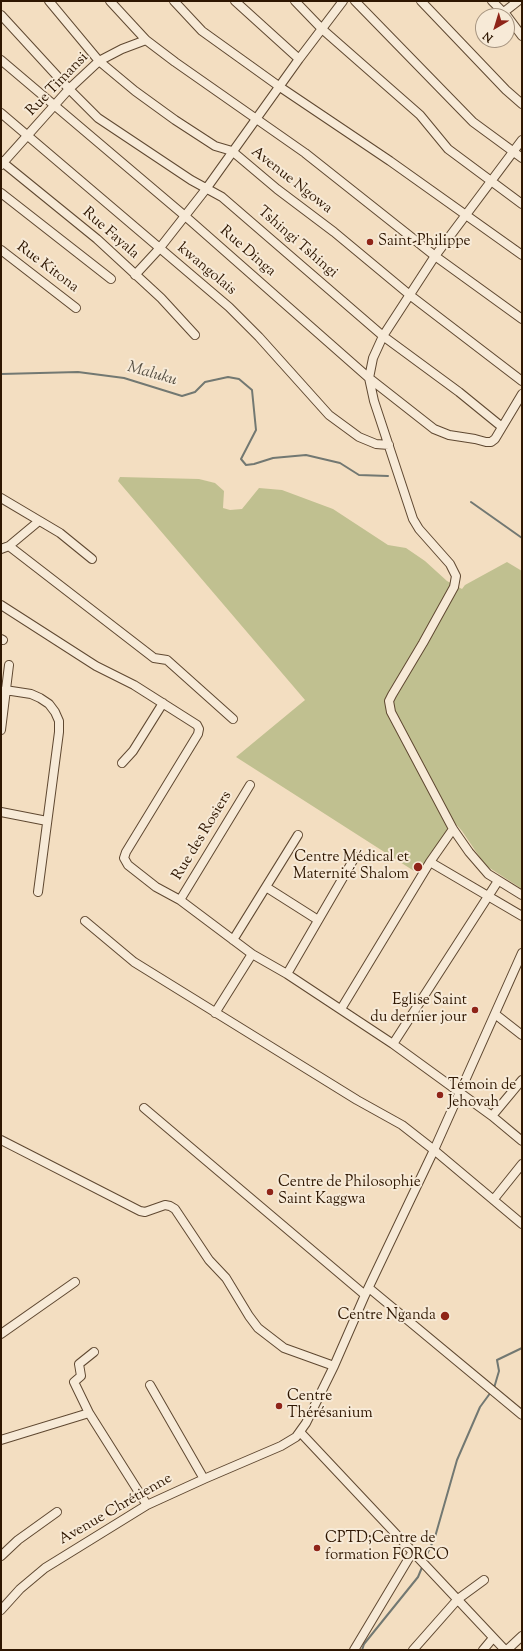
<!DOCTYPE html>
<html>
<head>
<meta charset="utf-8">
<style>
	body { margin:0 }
	#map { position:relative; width:523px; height:1651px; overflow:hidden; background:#f3dec1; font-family:"Sorts Mill Goudy",serif }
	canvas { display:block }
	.frame { position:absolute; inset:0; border:2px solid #2e1601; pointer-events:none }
	.north { position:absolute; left:475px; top:8px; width:40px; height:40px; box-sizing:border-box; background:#f7ead7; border:1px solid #a79581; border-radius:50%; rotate:218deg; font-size:11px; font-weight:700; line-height:16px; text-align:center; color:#2e1601 }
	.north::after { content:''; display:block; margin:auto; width:14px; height:18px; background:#8f2418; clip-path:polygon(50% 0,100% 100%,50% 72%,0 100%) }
</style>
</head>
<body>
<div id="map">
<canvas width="523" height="1651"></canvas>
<div class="frame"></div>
<div class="north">N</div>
</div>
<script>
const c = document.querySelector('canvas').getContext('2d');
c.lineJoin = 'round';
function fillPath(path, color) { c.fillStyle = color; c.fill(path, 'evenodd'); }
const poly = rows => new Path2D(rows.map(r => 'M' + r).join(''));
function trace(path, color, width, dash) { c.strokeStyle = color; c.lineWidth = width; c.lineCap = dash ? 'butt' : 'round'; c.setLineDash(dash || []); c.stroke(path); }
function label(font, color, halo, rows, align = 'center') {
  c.font = font + ' "Sorts Mill Goudy",serif'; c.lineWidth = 4; c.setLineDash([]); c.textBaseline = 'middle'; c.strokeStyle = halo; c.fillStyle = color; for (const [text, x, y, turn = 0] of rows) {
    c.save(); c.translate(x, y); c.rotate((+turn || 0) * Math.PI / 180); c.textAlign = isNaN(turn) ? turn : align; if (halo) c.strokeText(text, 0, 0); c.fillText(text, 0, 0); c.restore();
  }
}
const green = poly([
	[120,477,199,479,215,483,224,491,223,508,230,510,242,509,259,488,282,490,333,509,388,545,406,548,425,561,447,581,462,589,465,585,507,562,522,571,522,889,485,865,462,831,454,822,425,865,420,861,414,871,236,757,305,700,118,481]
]);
const stream = poly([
	[1,374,78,372,124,378,182,396,195,392,205,382,228,377,239,379,252,390,256,430,241,459,246,465,254,464,273,458,306,455,340,463,359,475,388,476],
	[471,502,522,538],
	[494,1388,499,1371,497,1360,522,1348],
	[424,1561,435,1537,457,1460,480,1407,491,1392],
	[362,1650,364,1644,418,1577,423,1565]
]);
const minor = poly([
	[49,1,99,61,135,91,175,120,215,146,232,151,277,189,334,232,411,296,522,381],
	[110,1,146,40,175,62,305,153,435,256,522,319],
	[174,1,202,31,280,87,390,161,522,255],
	[235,1,299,59],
	[295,1,322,29,420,115,448,149,522,204],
	[355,1,473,122,522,158],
	[421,1,506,90,522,104],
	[492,1,507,16],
	[504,12,518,1],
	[1,15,69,89,98,118,191,180,222,197,383,336,459,392,502,427],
	[507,16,522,36],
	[1,60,185,216,369,378,434,429,449,435,475,439,486,442,491,442,495,439,522,394],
	[1,113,229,307,259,337,329,415,359,437,376,444,389,445],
	[522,140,435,256,383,336,373,358,369,378,374,401,413,519,419,529,450,564,456,576,454,587,423,643,392,695,389,701,391,712,453,829,469,852,488,874,522,895],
	[1,161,97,239,161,298,195,335],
	[1,165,69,89,99,61,122,49,146,40],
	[1,193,111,279],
	[1,250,76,308],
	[135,275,159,249,206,189,299,59,343,1],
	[1,498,60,533,92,559],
	[9,546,154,658,167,660,233,719],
	[1,549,9,546,39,521],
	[1,605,96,666,134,685,197,725,199,729,198,734,126,852,124,858,128,865,156,887,180,900,252,954,287,974,393,1044,492,1116,522,1141],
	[1,639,3,640],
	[5,690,31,694,40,698,49,704,55,712,59,721,59,732,38,892],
	[1,730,9,665],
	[122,763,133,751,163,703],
	[1,812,47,821],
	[430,862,522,916],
	[266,887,318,920],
	[180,900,250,785],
	[85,921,134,962,357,1100,402,1125,434,1150,522,1224],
	[233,940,298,835],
	[287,974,355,857],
	[341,1009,430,862,453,829],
	[215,1013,252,954],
	[495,1014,522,1035],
	[393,1044,498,881],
	[144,1108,365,1295],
	[492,1116,522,1080],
	[1,1140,140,1211,145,1212,165,1205,170,1206,175,1209,209,1260,226,1278,249,1316,258,1328,284,1348,334,1366],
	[494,1199,522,1164],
	[369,1288,522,1415],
	[1,1334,75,1282],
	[150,1385,204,1479],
	[89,1413,74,1382,81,1376,79,1364,94,1352],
	[300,1432,505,1650],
	[1,1440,89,1413,147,1505],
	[1,1556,18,1540,57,1512],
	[1,1610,20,1589,45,1568,147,1505,204,1479,281,1446,296,1437,306,1423,334,1366,365,1295,434,1150,522,953],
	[354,1650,412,1553],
	[413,1650,458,1599,484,1580],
	[483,1650,493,1638],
	[507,1650,522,1636]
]);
const markers = [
	[370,242,4,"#8f2418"],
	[418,867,5,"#8f2418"],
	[475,1010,4,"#8f2418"],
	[440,1095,4,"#8f2418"],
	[270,1192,4,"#8f2418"],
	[445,1316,5,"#8f2418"],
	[279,1406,4,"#8f2418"],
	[317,1548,4,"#8f2418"]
];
const streetNames = [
	["Rue Timansi",58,85,-46],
	["Avenue Ngowa",291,181,38],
	["Rue Fayala",110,234,41],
	["Tshingi Tshingi",297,243,41],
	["Rue Dinga",247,252,41],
	["Rue Kitona",47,268,37],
	["kwangolais",206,270,40],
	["Rue des Rosiers",203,836,-59],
	["Avenue Chrétienne",116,1510,-30]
];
const poiNames = [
	["Saint-Philippe",378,242],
	["Centre Médical et",409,858,"right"],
	["Maternité Shalom",409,875,"right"],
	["Eglise Saint",467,1001,"right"],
	["du dernier jour",467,1018,"right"],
	["Témoin de",448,1086],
	["Jehovah",448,1103],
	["Centre de Philosophie",278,1183],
	["Saint Kaggwa",278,1200],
	["Centre Nganda",436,1316,"right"],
	["Centre",287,1397],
	["Thérésanium",287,1414],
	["CPTD;Centre de",325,1539],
	["formation FORCO",325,1556]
];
const waterNames = [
	["Maluku",152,375,16]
];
fillPath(green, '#c0c090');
trace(stream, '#727872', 2);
trace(minor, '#5f4831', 10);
trace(minor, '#f7ead7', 8);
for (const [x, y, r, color] of markers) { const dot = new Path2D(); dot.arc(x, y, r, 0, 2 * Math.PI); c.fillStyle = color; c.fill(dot); trace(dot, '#f7ead7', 1.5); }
label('15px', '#2e1601', '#f7ead7', streetNames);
label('15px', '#2e1601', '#f7ead7', poiNames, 'left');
label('italic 16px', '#564f43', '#f7ead7', waterNames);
</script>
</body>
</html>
